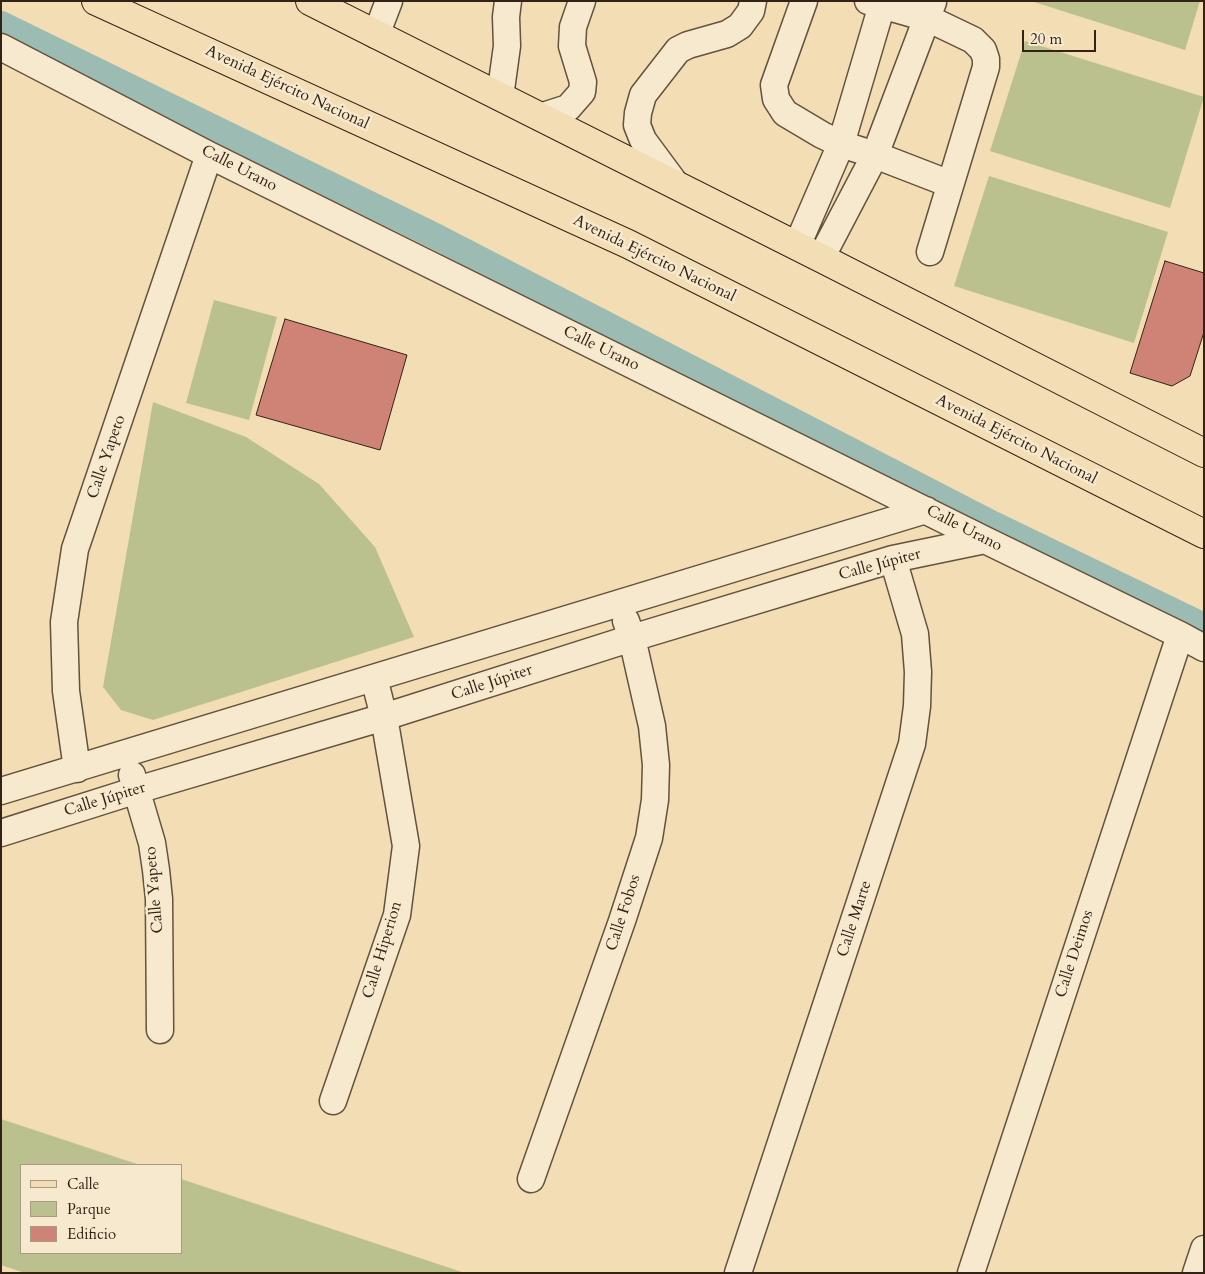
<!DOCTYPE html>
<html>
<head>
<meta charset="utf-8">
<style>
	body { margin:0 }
	#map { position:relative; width:1205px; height:1274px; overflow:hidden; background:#f3ddb4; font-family:Cardo,serif }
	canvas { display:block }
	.frame { position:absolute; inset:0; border:2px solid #332316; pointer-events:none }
	.legend { position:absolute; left:20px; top:1164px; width:162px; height:90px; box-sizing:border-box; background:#f7e9ce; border:1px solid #a99a84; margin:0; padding:6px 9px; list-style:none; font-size:15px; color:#332316 }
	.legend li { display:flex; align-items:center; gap:10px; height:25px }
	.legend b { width:25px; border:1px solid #a99a84 }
	.scale { position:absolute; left:1022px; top:30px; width:74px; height:22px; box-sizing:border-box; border:2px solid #332316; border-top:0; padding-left:6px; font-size:15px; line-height:18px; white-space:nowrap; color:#332316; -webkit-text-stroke:4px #f7e9ce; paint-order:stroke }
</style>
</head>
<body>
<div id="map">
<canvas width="1205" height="1274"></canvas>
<div class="frame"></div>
<ul class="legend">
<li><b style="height:6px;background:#f3ddb4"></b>Calle</li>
<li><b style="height:14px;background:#bac18e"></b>Parque</li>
<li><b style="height:14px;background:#cf8377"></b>Edificio</li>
</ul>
<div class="scale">20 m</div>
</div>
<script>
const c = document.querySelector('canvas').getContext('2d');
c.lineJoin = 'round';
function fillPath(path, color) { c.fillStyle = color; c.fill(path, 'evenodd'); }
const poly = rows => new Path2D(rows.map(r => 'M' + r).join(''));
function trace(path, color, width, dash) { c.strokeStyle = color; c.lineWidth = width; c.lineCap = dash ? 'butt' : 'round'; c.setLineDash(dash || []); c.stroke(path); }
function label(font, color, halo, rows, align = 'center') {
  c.font = font + ' Cardo,serif'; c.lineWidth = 5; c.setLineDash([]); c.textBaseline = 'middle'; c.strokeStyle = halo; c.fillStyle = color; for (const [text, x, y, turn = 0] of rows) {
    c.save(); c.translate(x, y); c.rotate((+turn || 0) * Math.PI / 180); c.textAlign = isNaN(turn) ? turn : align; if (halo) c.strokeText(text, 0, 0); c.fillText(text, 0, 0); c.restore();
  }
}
const green = poly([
	[1031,1,1200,1,1185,50],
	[1025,41,1204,97,1170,208,990,151],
	[989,176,1168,232,1134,343,954,286],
	[214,300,277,317,249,420,186,403],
	[153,402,246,437,319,484,375,547,414,637,153,720,121,710,103,687],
	[1,1119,140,1165,21,1165,21,1253,181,1253,181,1179,465,1273,25,1273,1,1265]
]);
const canal = poly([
	[1,24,433,235,993,524,1204,626]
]);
const building = poly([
	[1165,261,1204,273,1204,332,1190,376,1172,386,1130,373,1165,261],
	[285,319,407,355,380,450,256,415,285,319]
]);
const minor = poly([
	[804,1,774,85,776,99,785,113,822,135,841,144,875,155,950,184],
	[868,1,927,18,973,40,983,50,986,59,986,67,930,252],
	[376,35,389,1],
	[1,47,209,155,985,540,1180,635,1204,648],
	[500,97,507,46,506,17,508,1],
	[540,117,568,108,582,92,583,82,572,46,573,27,582,1],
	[677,186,643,140,637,125,638,113,643,95,678,50,688,45,727,34,740,26,751,11,753,1],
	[797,246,841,144,882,5],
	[821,258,875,155,933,2],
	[77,769,66,691,64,622,75,549,209,155],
	[132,775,152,843,156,870,159,899,160,1030],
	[1,791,926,510],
	[1,833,137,790,384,717,632,638,893,559,985,540],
	[333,1101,397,915,406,846,384,717,374,678],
	[531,1179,622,921,649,838,655,800,656,765,652,726,632,638,626,621],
	[738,1273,912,744,917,706,918,672,915,634,893,559],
	[971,1273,1180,635],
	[1196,1273,1204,1249]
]);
const major = poly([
	[96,1,628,244,1204,534],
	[310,1,821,258,1204,453]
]);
const streetNames = [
	["Avenida Ejército Nacional",287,88,25],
	["Calle Urano",239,169,27],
	["Avenida Ejército Nacional",654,259,26],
	["Calle Urano",601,349,26],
	["Avenida Ejército Nacional",1016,440,27],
	["Calle Yapeto",107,457,-71],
	["Calle Urano",964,529,27],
	["Calle Júpiter",880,565,-15],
	["Calle Júpiter",492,683,-18],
	["Calle Júpiter",105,800,-17],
	["Calle Yapeto",155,890,-95],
	["Calle Fobos",624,913,-72],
	["Calle Marte",855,919,-72],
	["Calle Hiperion",383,950,-73],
	["Calle Deimos",1075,954,-72]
];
fillPath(green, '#bac18e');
trace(canal, '#9cbbb3', 26);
fillPath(building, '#cf8377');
trace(building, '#332316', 1);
trace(minor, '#63523e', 29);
trace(major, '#332316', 30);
trace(minor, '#f7e9ce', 26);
trace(major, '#f3ddb4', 28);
label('16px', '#332316', '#f7e9ce', streetNames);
</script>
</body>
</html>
